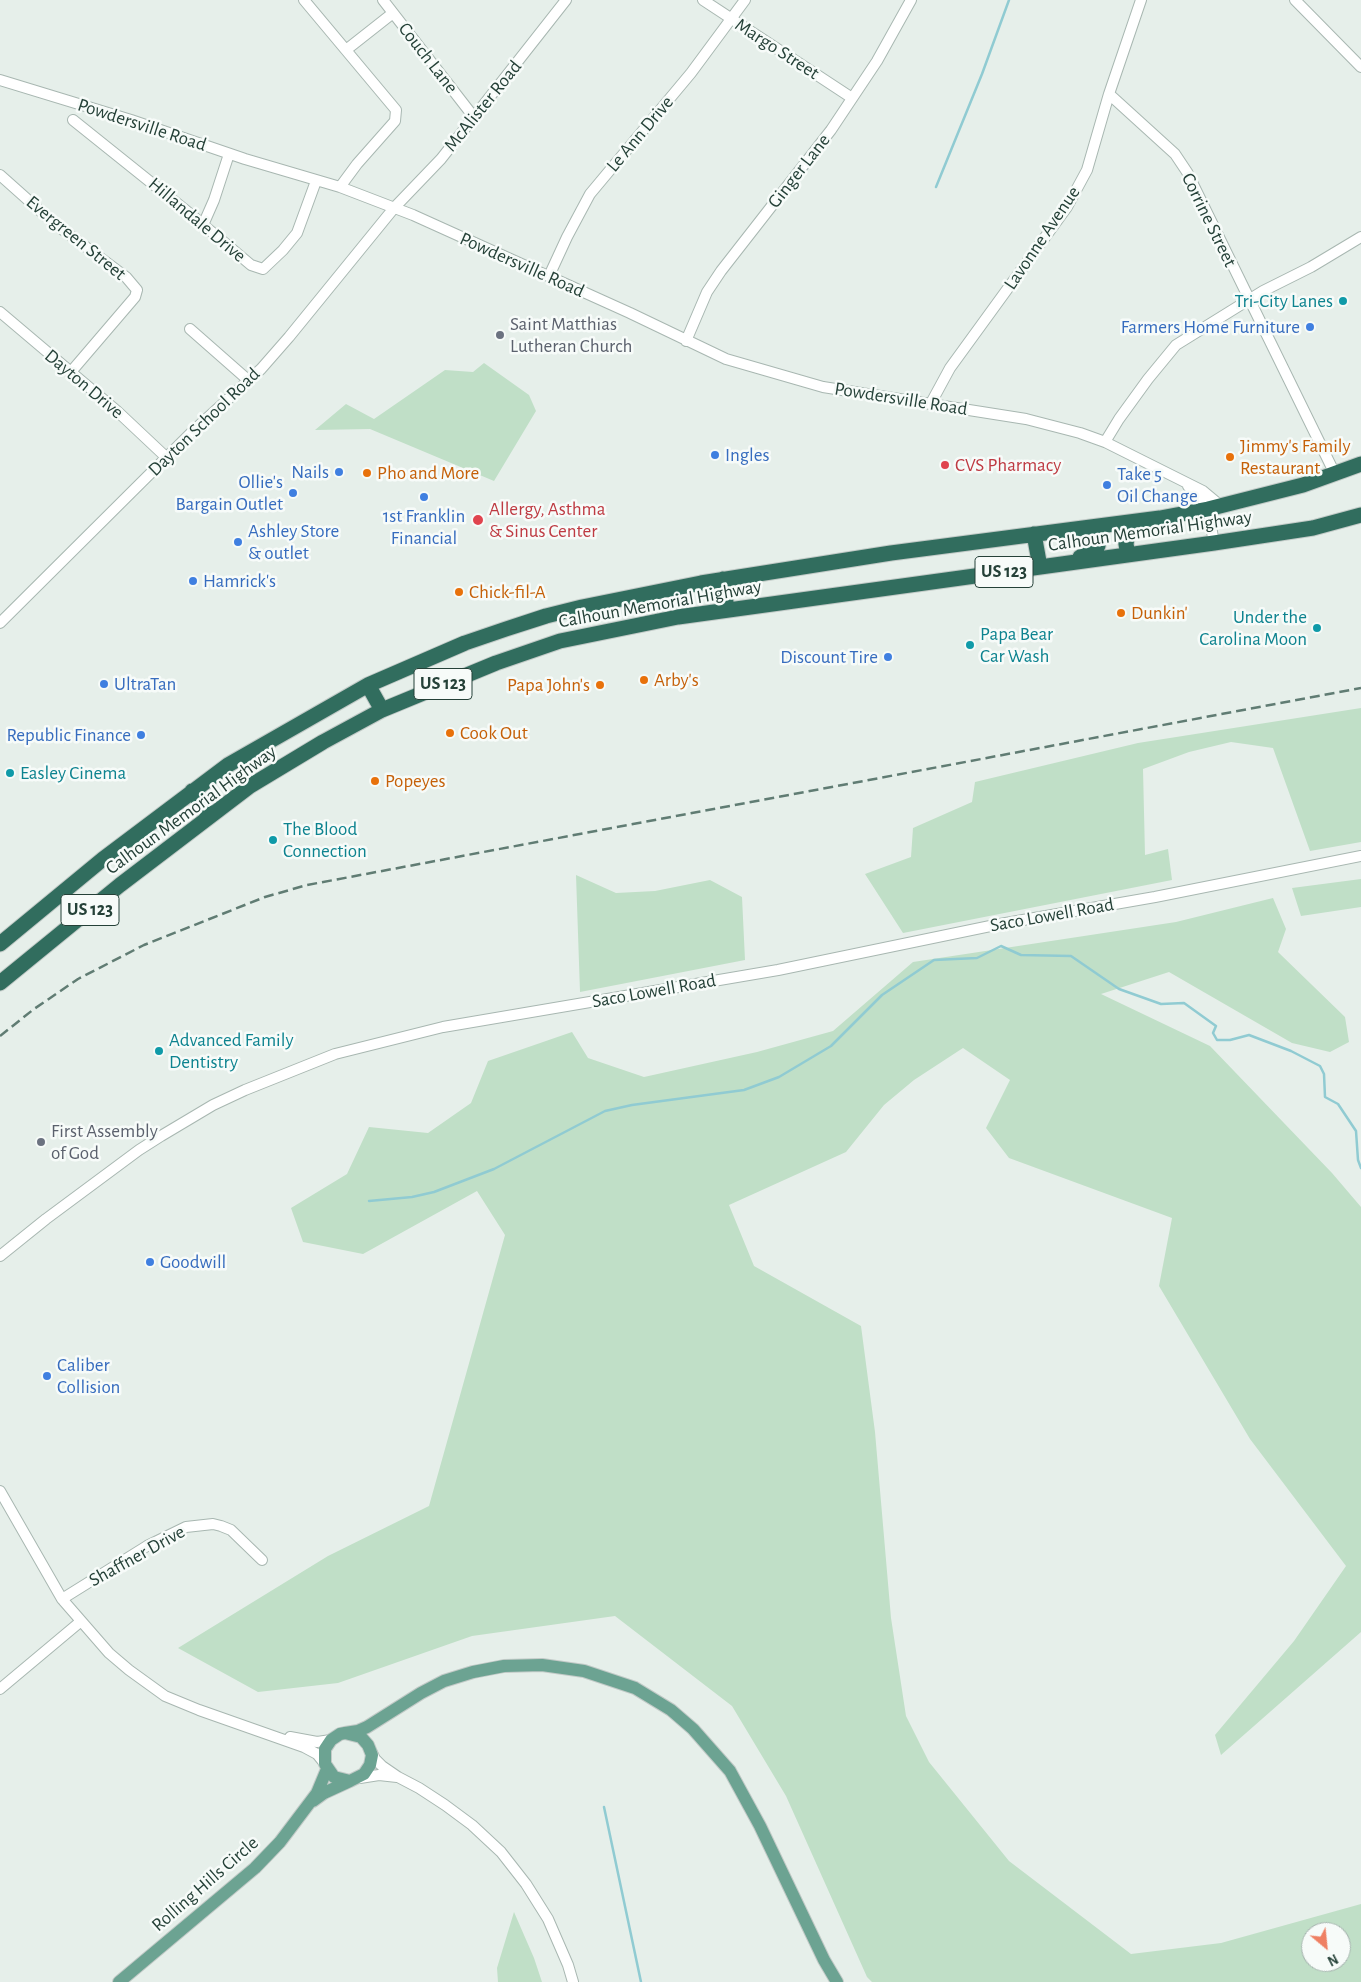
<!DOCTYPE html>
<html>
<head>
<meta charset="utf-8">
<style>
	body { margin:0 }
	#map { position:relative; width:1361px; height:1982px; overflow:hidden; background:#e6efea; font-family:"Alegreya Sans",sans-serif }
	canvas { display:block }
	.north { position:absolute; left:1301px; top:1922px; width:50px; height:50px; box-sizing:border-box; background:#f7fbf9; border:1px solid #a3b1ac; border-radius:50%; rotate:152deg; font-size:14px; font-weight:700; line-height:20px; text-align:center; color:#254138 }
	.north::after { content:''; display:block; margin:auto; width:18px; height:22px; background:#ef8063; clip-path:polygon(50% 0,100% 100%,50% 72%,0 100%) }
</style>
</head>
<body>
<div id="map">
<canvas width="1361" height="1982"></canvas>
<div class="north">N</div>
</div>
<script>
const c = document.querySelector('canvas').getContext('2d');
c.lineJoin = 'round';
function fillPath(path, color) { c.fillStyle = color; c.fill(path, 'evenodd'); }
const poly = rows => new Path2D(rows.map(r => 'M' + r).join(''));
function trace(path, color, width, dash) { c.strokeStyle = color; c.lineWidth = width; c.lineCap = dash ? 'butt' : 'round'; c.setLineDash(dash || []); c.stroke(path); }
function label(font, color, halo, rows, align = 'center') {
  c.font = font + ' "Alegreya Sans",sans-serif'; c.lineWidth = 5; c.setLineDash([]); c.textBaseline = 'middle'; c.strokeStyle = halo; c.fillStyle = color; for (const [text, x, y, turn = 0] of rows) {
    c.save(); c.translate(x, y); c.rotate((+turn || 0) * Math.PI / 180); c.textAlign = isNaN(turn) ? turn : align; if (halo) c.strokeText(text, 0, 0); c.fillText(text, 0, 0); c.restore();
  }
}
const green = poly([
	[484,363,529,395,536,411,494,481,370,429,315,430,346,404,374,419,445,370,473,372],
	[1361,708,1361,842,1310,851,1273,748,1231,742,1189,752,1143,769,1145,855,1168,849,1172,880,903,933,865,874,911,857,913,828,972,802,975,782,1138,743],
	[576,875,616,893,655,891,710,880,742,897,745,960,580,992],
	[1361,879,1361,907,1301,916,1292,888],
	[1273,898,1286,929,1278,952,1345,1017,1349,1042,1330,1052,1292,1043,1169,972,1101,994,1210,1046,1332,1173,1361,1207,1361,1632,1221,1755,1215,1735,1294,1641,1346,1566,1250,1439,1159,1286,1172,1218,1009,1158,986,1128,1010,1080,963,1048,914,1080,884,1105,846,1152,729,1205,754,1266,861,1326,875,1432,891,1618,906,1716,929,1762,1009,1861,1131,1954,1221,1943,1361,1904,1361,1982,872,1982,867,1977,786,1796,732,1706,615,1616,472,1636,338,1683,258,1692,178,1648,328,1556,429,1506,505,1235,477,1191,363,1254,303,1242,291,1208,347,1174,369,1127,428,1133,471,1103,488,1061,572,1032,588,1058,644,1077,757,1052,833,1031,913,962,1176,922],
	[1311,1932,1341,1932,1341,1962,1311,1962],
	[514,1912,534,1958,542,1982,498,1982,497,1968]
]);
const stream = poly([
	[936,187,982,74,1009,0],
	[369,1201,412,1197,434,1192,494,1169,605,1111,632,1105,744,1090,779,1077,831,1046,882,995,934,960,977,958,1001,946,1021,955,1071,956,1119,989,1161,1004,1184,1003,1216,1026,1213,1033,1217,1040,1230,1040,1249,1035,1291,1051,1320,1066,1324,1074,1325,1097,1338,1104,1356,1131,1358,1160,1361,1168],
	[604,1807,641,1982]
]);
const minor = poly([
	[304,0,396,110,395,121,357,164,340,187],
	[383,0,473,116],
	[703,0,852,98],
	[1295,0,1361,67],
	[346,50,393,13],
	[0,80,131,120,245,159,340,187,413,215,630,313,726,359,823,387,1026,419,1080,433,1105,442,1203,491,1221,506],
	[1109,94,1175,154,1187,172,1335,474],
	[73,120,194,217,251,265,263,269,283,250,297,233,316,181],
	[0,175,55,224,126,277,137,290,135,297,70,373],
	[203,225,214,200,229,154],
	[549,276,567,237,590,194,691,73,745,0],
	[0,312,117,411,167,458],
	[190,329,248,380],
	[686,341,707,292,721,271,831,130,877,61,911,0],
	[931,403,950,368,1067,207,1087,170,1109,94,1141,0],
	[1105,442,1119,419,1148,379,1176,345,1263,291,1311,267,1361,237],
	[1188,486,1208,509,1214,543],
	[0,623,191,433,261,369,289,337,394,208,441,159,566,0],
	[0,1256,46,1219,139,1150,161,1136,213,1105,245,1090,335,1054,443,1027,778,970,1000,924,1155,897,1361,856],
	[0,1491,62,1599,109,1653,129,1670,165,1696,199,1710,304,1747,317,1754,325,1764],
	[62,1599,147,1546,186,1527,213,1524,221,1526,231,1530,262,1560],
	[0,1689,80,1622],
	[290,1737,317,1742,331,1740],
	[371,1751,375,1759,382,1766,398,1777,419,1788,445,1805,472,1825,501,1852,526,1884,548,1919,568,1965,573,1982],
	[360,1778,379,1775,397,1777]
]);
const major = poly([
	[345,1733,361,1737,368,1745,372,1755,370,1765,364,1774,350,1781,334,1777,325,1764,325,1749,331,1740,340,1734,345,1733,358,1731,367,1727,421,1693,444,1681,473,1672,504,1666,542,1665,584,1671,635,1688,671,1710,693,1729,730,1771,760,1826,824,1960,837,1982],
	[313,1801,324,1793,350,1781],
	[119,1982,255,1868,280,1842,317,1793,327,1769]
]);
const highway = poly([
	[1034,534,1040,567],
	[1128,555,1126,544,1128,533,1144,524],
	[1080,557,1095,550,1098,546,1099,526],
	[723,579,727,610],
	[368,685,382,710],
	[192,791,210,816],
	[0,944,103,859,228,765,368,685,465,643,506,629,546,616,582,607,701,583,891,553,1160,518,1208,509,1303,485,1361,464],
	[0,983,120,885,250,786,323,742,382,710,496,663,560,641,678,617,1214,543,1313,528,1361,515]
]);
const rail = poly([
	[0,1036,34,1009,78,979,144,945,265,897,307,885,1361,688]
]);
const markers = [
	[1343,301,5,"#0f9aa8"],
	[1310,327,5,"#3f7fe0"],
	[500,335,5,"#6b7280"],
	[715,455,5,"#3f7fe0"],
	[1230,457,5,"#e8710a"],
	[945,465,5,"#e0444e"],
	[339,472,5,"#3f7fe0"],
	[367,473,5,"#e8710a"],
	[1107,485,5,"#3f7fe0"],
	[293,493,5,"#3f7fe0"],
	[424,497,5,"#3f7fe0"],
	[478,520,6,"#e0444e"],
	[238,542,5,"#3f7fe0"],
	[193,581,5,"#3f7fe0"],
	[459,592,5,"#e8710a"],
	[1121,613,5,"#e8710a"],
	[1317,628,5,"#0f9aa8"],
	[970,645,5,"#0f9aa8"],
	[888,657,5,"#3f7fe0"],
	[644,680,5,"#e8710a"],
	[104,684,5,"#3f7fe0"],
	[600,685,5,"#e8710a"],
	[450,733,5,"#e8710a"],
	[141,735,5,"#3f7fe0"],
	[10,773,5,"#0f9aa8"],
	[375,781,5,"#e8710a"],
	[273,840,5,"#0f9aa8"],
	[159,1051,5,"#0f9aa8"],
	[41,1142,5,"#6b7280"],
	[150,1262,5,"#3f7fe0"],
	[47,1376,5,"#3f7fe0"]
];
const shields = [
	[1004,572,58],
	[443,684,58],
	[90,910,58]
];
const shieldNames = [
	["US 123",1004,572],
	["US 123",443,684],
	["US 123",90,910]
];
const streetNames = [
	["Margo Street",777,49,33],
	["Couch Lane",428,58,52],
	["McAlister Road",483,106,-51],
	["Powdersville Road",142,125,18],
	["Le Ann Drive",640,134,-50],
	["Ginger Lane",799,171,-52],
	["Hillandale Drive",197,220,40],
	["Corrine Street",1209,220,64],
	["Evergreen Street",76,238,39],
	["Lavonne Avenue",1042,238,-56],
	["Powdersville Road",522,265,24],
	["Dayton Drive",84,384,40],
	["Powdersville Road",901,399,9],
	["Dayton School Road",204,422,-44],
	["Calhoun Memorial Highway",1150,531,-8],
	["Calhoun Memorial Highway",660,604,-10],
	["Calhoun Memorial Highway",191,810,-36],
	["Saco Lowell Road",1052,915,-10],
	["Saco Lowell Road",654,991,-10],
	["Shaffner Drive",137,1556,-29],
	["Rolling Hills Circle",205,1884,-41]
];
const cultureNames = [
	["Tri-City Lanes",1333,301,"right"],
	["Under the",1307,617,"right"],
	["Carolina Moon",1307,639,"right"],
	["Papa Bear",980,634],
	["Car Wash",980,656],
	["Easley Cinema",20,773],
	["The Blood",283,829],
	["Connection",283,851],
	["Advanced Family",169,1040],
	["Dentistry",169,1062]
];
const worshipNames = [
	["Saint Matthias",510,324],
	["Lutheran Church",510,346],
	["First Assembly",51,1131],
	["of God",51,1153]
];
const shopNames = [
	["Farmers Home Furniture",1300,327,"right"],
	["Ingles",725,455],
	["Nails",329,472,"right"],
	["Take 5",1117,474],
	["Oil Change",1117,496],
	["Ollie's",283,482,"right"],
	["Bargain Outlet",283,504,"right"],
	["1st Franklin",424,516,"center"],
	["Financial",424,538,"center"],
	["Ashley Store",248,531],
	["& outlet",248,553],
	["Hamrick's",203,581],
	["Discount Tire",878,657,"right"],
	["UltraTan",114,684],
	["Republic Finance",131,735,"right"],
	["Goodwill",160,1262],
	["Caliber",57,1365],
	["Collision",57,1387]
];
const foodNames = [
	["Jimmy's Family",1240,446],
	["Restaurant",1240,468],
	["Pho and More",377,473],
	["Chick-fil-A",469,592],
	["Dunkin'",1131,613],
	["Arby's",654,680],
	["Papa John's",590,685,"right"],
	["Cook Out",460,733],
	["Popeyes",385,781]
];
const healthNames = [
	["CVS Pharmacy",955,465],
	["Allergy, Asthma",489,509],
	["& Sinus Center",489,531]
];
fillPath(green, '#c0dfc7');
trace(stream, '#90cbd2', 2.5);
trace(minor, '#a8b7b1', 12);
trace(major, '#c2cac7', 14);
trace(highway, '#c2cac7', 17);
trace(minor, '#fff', 10);
trace(major, '#6ca392', 12);
trace(highway, '#316d5e', 15);
trace(rail, '#607c73', 2.5, [10, 5]);
for (const [x, y, r, color] of markers) { const dot = new Path2D(); dot.arc(x, y, r, 0, 2 * Math.PI); c.fillStyle = color; c.fill(dot); trace(dot, '#f7fbf9', 2); }
for (const [x, y, w] of shields) { const box = new Path2D(); box.roundRect(x - w / 2, y - 15.5, w, 31, 4); c.fillStyle = '#f7fbf9'; c.fill(box); trace(box, '#254138', 1); }
label('bold 18px', '#254138', null, shieldNames);
label('19px', '#254138', '#f7fbf9', streetNames);
label('19px', '#0d838f', '#f7fbf9', cultureNames, 'left');
label('19px', '#5b616d', '#f7fbf9', worshipNames, 'left');
label('19px', '#366cbe', '#f7fbf9', shopNames, 'left');
label('19px', '#c56008', '#f7fbf9', foodNames, 'left');
label('19px', '#be3a42', '#f7fbf9', healthNames, 'left');
</script>
</body>
</html>
